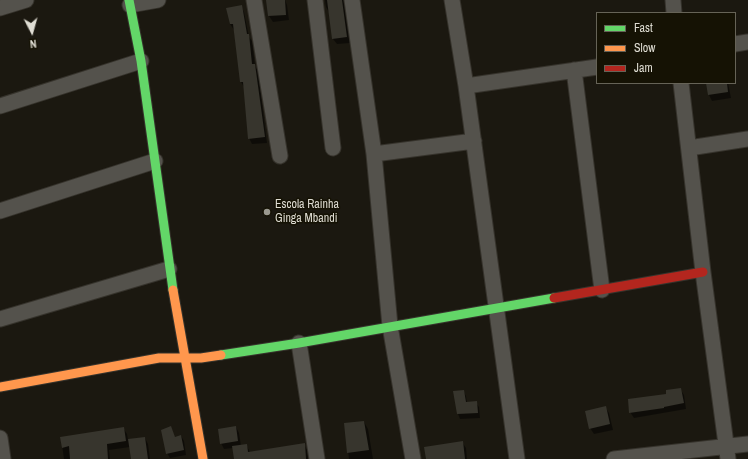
<!DOCTYPE html>
<html>
<head>
<meta charset="utf-8">
<style>
	body { margin:0 }
	#map { position:relative; width:748px; height:459px; overflow:hidden; background:#1b1810; font-family:"Archivo Narrow",sans-serif }
	canvas { display:block }
	.legend { position:absolute; left:596px; top:12px; width:140px; height:72px; box-sizing:border-box; background:#151204; border:1px solid #666357; margin:0; padding:5px 7px; list-style:none; font-size:12px; color:#dfddd3 }
	.legend li { display:flex; align-items:center; gap:8px; height:20px }
	.legend b { width:20px; border:1px solid #666357 }
	.north { position:absolute; left:12px; top:12px; width:40px; height:40px; -webkit-text-stroke:3px #151204; paint-order:stroke; rotate:174deg; font-size:11px; font-weight:700; line-height:16px; text-align:center; color:#dfddd3 }
	.north::after { content:''; display:block; margin:auto; width:14px; height:18px; background:#dfddd3; clip-path:polygon(50% 0,100% 100%,50% 72%,0 100%) }
</style>
</head>
<body>
<div id="map">
<canvas width="748" height="459"></canvas>
<ul class="legend">
<li><b style="height:5px;background:#63d668"></b>Fast</li>
<li><b style="height:5px;background:#ff974d"></b>Slow</li>
<li><b style="height:5px;background:#b3261e"></b>Jam</li>
</ul>
<div class="north">N</div>
</div>
<script>
const c = document.querySelector('canvas').getContext('2d');
c.lineJoin = 'round';
function fillPath(path, color) { c.fillStyle = color; c.fill(path, 'evenodd'); }
const poly = rows => new Path2D(rows.map(r => 'M' + r).join(''));
function trace(path, color, width, dash) { c.strokeStyle = color; c.lineWidth = width; c.lineCap = dash ? 'butt' : 'round'; c.setLineDash(dash || []); c.stroke(path); }
function label(font, color, halo, rows, align = 'center') {
  c.font = font + ' "Archivo Narrow",sans-serif'; c.lineWidth = 3; c.setLineDash([]); c.textBaseline = 'middle'; c.strokeStyle = halo; c.fillStyle = color; for (const [text, x, y, turn = 0] of rows) {
    c.save(); c.translate(x, y); c.rotate((+turn || 0) * Math.PI / 180); c.textAlign = isNaN(turn) ? turn : align; if (halo) c.strokeText(text, 0, 0); c.fillText(text, 0, 0); c.restore();
  }
}
const shadow = poly([
	[285,0,287,5,289,20,273,22,269,16,268,1],
	[325,0,343,0,345,3,350,43,337,44,333,39,330,14,326,7],
	[241,6,244,12,249,37,252,41,255,66,258,71,267,143,252,144,249,138,244,87,241,82,234,30,230,24],
	[707,83,728,83,731,98,712,101,709,95],
	[680,389,684,395,686,409,634,418,630,412],
	[463,391,466,396,467,403,476,403,479,407,480,418,460,419,458,414],
	[605,407,609,413,613,430,594,434,590,428],
	[364,422,368,429,373,459,349,459,345,424],
	[171,427,175,438,181,436,184,441,186,455,170,458,167,453],
	[236,427,239,433,241,446,246,445,250,452,304,444,307,450,308,459,235,459,233,448,224,449,221,443],
	[123,428,127,434,128,440,145,438,148,444,150,459,132,459,130,447,109,450,110,459,64,459,61,438],
	[462,442,466,448,467,459,427,459]
]);
const building = poly([
	[266,0,285,0,286,15,268,16],
	[327,0,342,0,347,37,332,39],
	[242,5,247,34,249,34,252,64,255,64,265,137,248,139,243,82,240,82,233,24,230,24,226,8],
	[706,83,727,83,728,92,708,95],
	[681,388,684,403,664,407,664,408,629,413,628,399,666,394,666,390],
	[464,390,466,402,477,401,478,413,457,414,453,391],
	[606,406,610,424,589,429,585,411],
	[364,421,369,450,347,453,344,423],
	[171,426,175,437,181,435,184,450,166,454,161,430],
	[236,426,238,441,220,444,218,429],
	[124,427,126,441,107,444,108,459,70,459,69,446,62,448,60,437],
	[145,437,148,459,131,459,128,439],
	[463,441,465,459,426,459,424,447],
	[305,443,306,459,234,459,232,446,247,444,248,452]
]);
const street = poly([
	[254,0,280,156],
	[315,0,333,148],
	[352,0,374,154,390,326,413,459],
	[452,0,466,86,517,459],
	[673,0,674,13],
	[130,5,158,0],
	[0,8,26,0],
	[735,44,748,42],
	[574,70,602,290],
	[681,83,703,272,728,459],
	[466,86,597,67],
	[0,106,141,61],
	[689,148,748,139],
	[374,154,474,141],
	[0,211,155,161],
	[0,319,169,269],
	[299,343,317,459],
	[0,438,3,459],
	[614,459,748,444]
]);
const fast = poly([
	[129,0,141,61,173,290],
	[221,355,299,343,554,298]
]);
const slow = poly([
	[173,290,203,459],
	[0,387,159,358,201,358,221,355]
]);
const jam = poly([
	[554,298,703,272]
]);
const markers = [
	[267,212,4,"#9a988f"]
];
const poiNames = [
	["Escola Rainha",275,205],
	["Ginga Mbandi",275,219]
];
fillPath(shadow, '#0007');
fillPath(building, '#37352d');
trace(street, '#36332c', 17);
trace(fast, '#36332c', 11);
trace(slow, '#36332c', 11);
trace(jam, '#36332c', 11);
trace(street, '#54524c', 15);
trace(fast, '#63d668', 9);
trace(slow, '#ff974d', 9);
trace(jam, '#b3261e', 9);
for (const [x, y, r, color] of markers) { const dot = new Path2D(); dot.arc(x, y, r, 0, 2 * Math.PI); c.fillStyle = color; c.fill(dot); trace(dot, '#151204', 1.5); }
label('12px', '#dfddd3', '#151204', poiNames, 'left');
</script>
</body>
</html>
